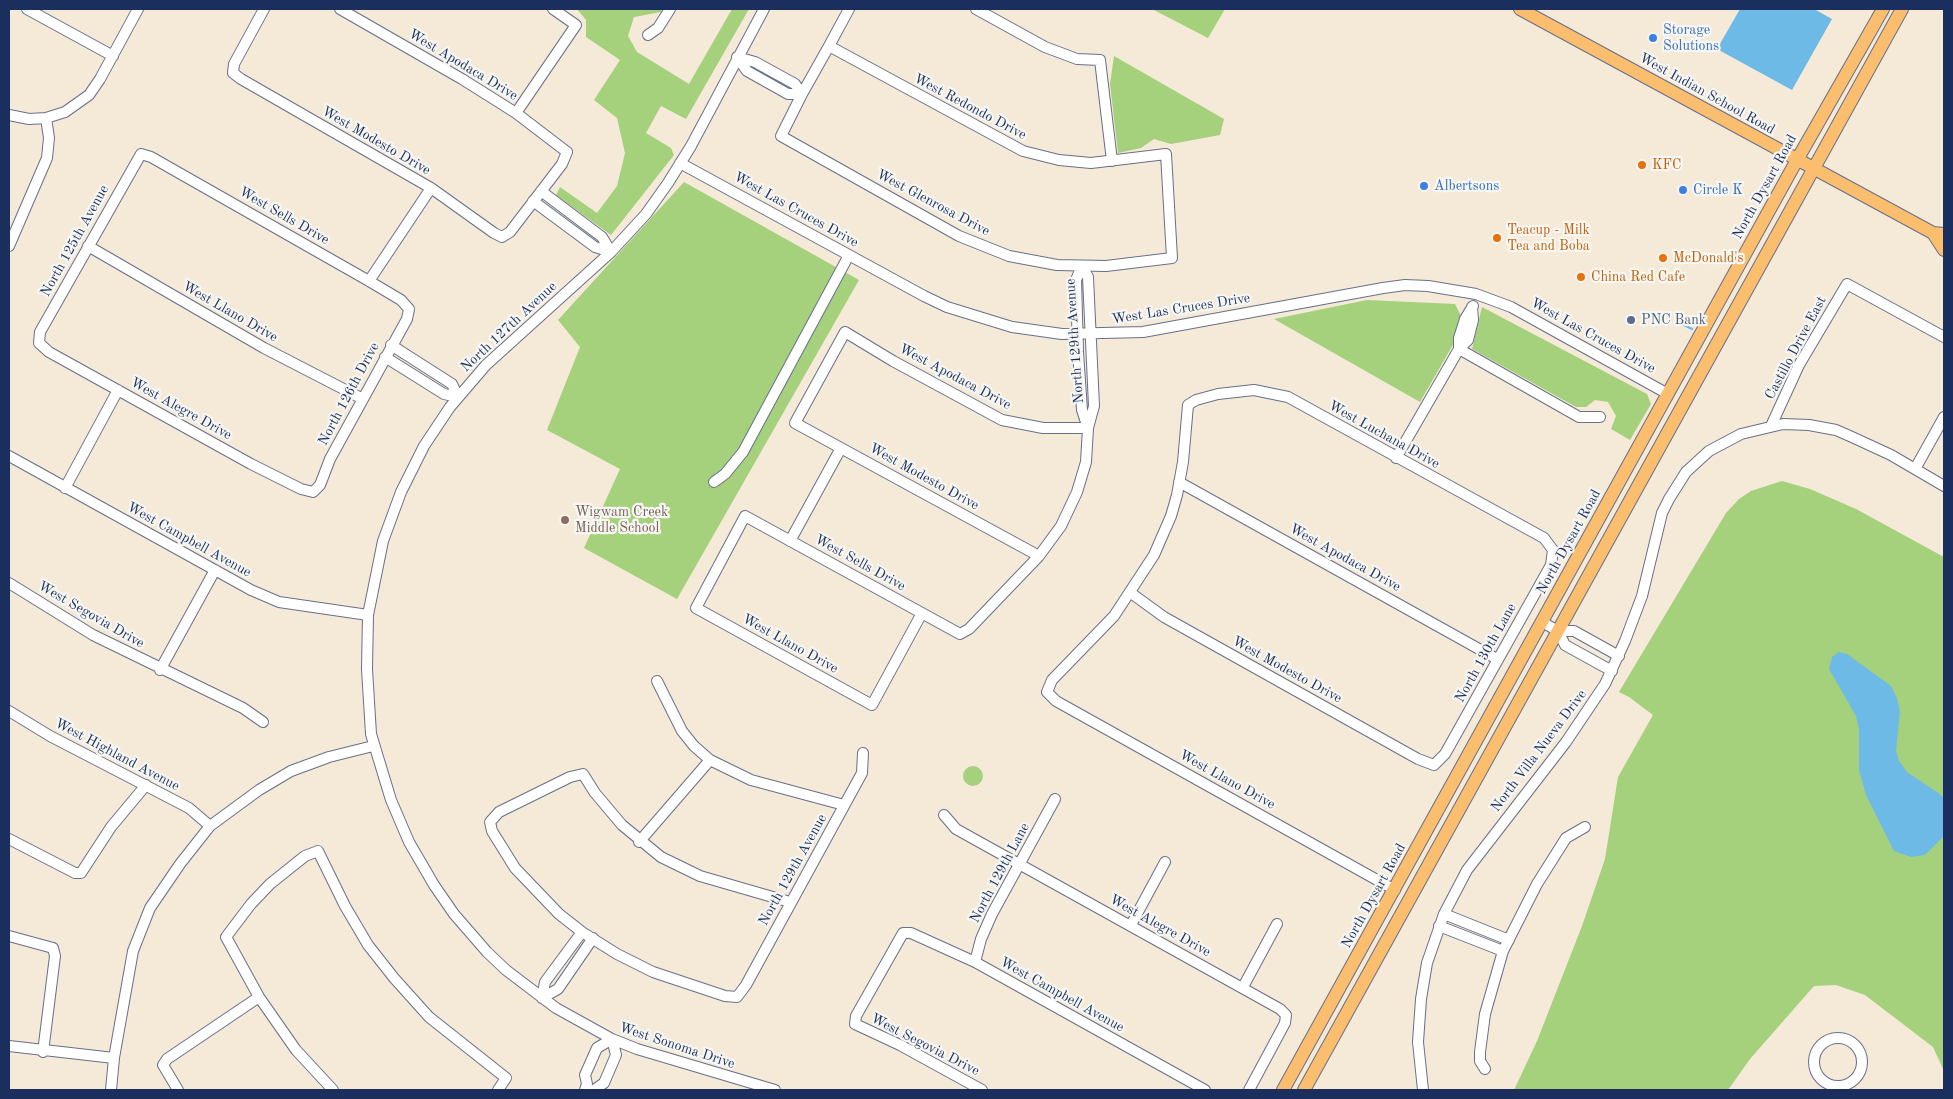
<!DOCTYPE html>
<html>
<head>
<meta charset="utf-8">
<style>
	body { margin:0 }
	#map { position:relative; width:1953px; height:1099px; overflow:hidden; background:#f5e9d8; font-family:"Old Standard TT",serif }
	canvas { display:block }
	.frame { position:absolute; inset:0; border:10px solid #1b2f5e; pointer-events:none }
</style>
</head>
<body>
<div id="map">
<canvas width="1953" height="1099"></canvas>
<div class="frame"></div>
</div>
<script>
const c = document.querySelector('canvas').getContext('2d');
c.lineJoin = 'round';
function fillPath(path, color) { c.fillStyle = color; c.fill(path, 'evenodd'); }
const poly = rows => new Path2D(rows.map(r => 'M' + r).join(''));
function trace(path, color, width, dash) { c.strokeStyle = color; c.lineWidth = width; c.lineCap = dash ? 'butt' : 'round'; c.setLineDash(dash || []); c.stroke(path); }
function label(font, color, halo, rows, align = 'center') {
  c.font = font + ' "Old Standard TT",serif'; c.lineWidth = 4.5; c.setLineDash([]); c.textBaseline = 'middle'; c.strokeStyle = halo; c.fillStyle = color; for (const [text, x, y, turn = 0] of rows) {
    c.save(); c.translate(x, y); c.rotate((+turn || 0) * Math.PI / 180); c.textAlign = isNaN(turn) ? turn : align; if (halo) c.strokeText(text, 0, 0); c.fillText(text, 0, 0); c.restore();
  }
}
const green = poly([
	[577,9,662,9,661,12,634,17,628,36,637,52,689,84,732,9,749,9,686,119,661,106,646,133,671,148,674,155,611,235,556,195,560,187,597,213,617,186,625,153,617,118,594,100,620,60,586,37,586,20],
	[1152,9,1225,9,1208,38],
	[1114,56,1224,119,1220,135,1171,144,1154,139,1141,148,1118,153,1110,84],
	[684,182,859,280,677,599,584,548,620,469,547,430,580,347,558,320],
	[1367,300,1455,304,1461,316,1454,343,1420,402,1274,319],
	[1482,307,1647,394,1651,404,1630,440,1611,429,1616,416,1608,402,1595,400,1586,407,1576,407,1472,349],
	[1782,481,1810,489,1856,509,1944,557,1944,1071,1933,1047,1865,995,1836,985,1814,986,1750,1059,1728,1090,1514,1090,1537,1041,1582,926,1605,859,1618,777,1653,715,1629,697,1619,692,1726,513,1739,499,1751,491],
	'963 776a10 10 0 1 1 20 0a10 10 0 1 1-20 0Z'
]);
const water = poly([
	[1740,9,1814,9,1832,19,1792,90,1717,49],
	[1839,652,1847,654,1891,686,1897,698,1900,711,1896,751,1899,761,1907,772,1944,797,1944,836,1925,855,1911,857,1894,851,1866,795,1859,770,1859,730,1856,716,1829,669,1832,657]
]);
const stream = poly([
	[1682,324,1692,329]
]);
const minor = poly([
	[27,9,113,56],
	[264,9,234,64,233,73,241,79,431,188,494,233,502,237,510,232,562,164,567,152,516,113,462,79,340,9],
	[764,9,691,146,668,183,646,214,611,252,486,365,450,407,424,446,401,492,383,541,368,615,367,669,371,734,391,800,409,842,434,885,454,914,487,952,506,970,556,1008,612,1039,637,1049,775,1090],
	[976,9,1045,47,1077,59,1100,60,1112,161],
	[648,35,658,28,670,9],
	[829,46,1023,151,1059,160,1091,163,1166,154,1172,258,1106,266,1057,265,1009,256,959,236,781,136,802,94,829,46,849,9],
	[737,57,747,71,788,94,802,94],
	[737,57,755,62,795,84,802,94],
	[516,113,576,25,553,9],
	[9,115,29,119,46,118],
	[141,154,151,157,369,281,401,300,409,309,407,319,330,459,320,485,313,492,301,489,251,464,49,352,39,343,40,332,141,154],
	[680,163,924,296,947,307,1012,327,1062,334,1143,332,1383,288,1405,285,1428,286,1476,294,1511,307,1668,394],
	[541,191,602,237,611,252],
	[533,201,595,247,611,252],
	[9,246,47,158,49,138,46,118,65,112,89,95,100,79,138,9],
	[88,246,264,348,361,398],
	[1082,266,1076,280,1078,352,1082,410,1088,428],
	[369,281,431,188],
	[391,345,452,384,458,397],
	[1459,349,1579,417,1600,417],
	[1459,349,1459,338,1465,319,1473,306],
	[385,357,444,394,458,397],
	[1771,426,1799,365,1847,284,1944,337],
	[9,456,251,590,279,602,368,615],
	[1396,458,1459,349,1468,340,1473,320,1472,307],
	[1915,469,1944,417],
	[714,482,725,474,743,452,849,255],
	[1179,482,1497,659],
	[65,488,118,390],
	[790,541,841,448],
	[1039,556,795,423,845,332,893,361,1002,420,1043,428,1088,428],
	[9,583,93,635,243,708,263,722],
	[1131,593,1164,617,1418,759,1434,765,1445,754,1551,565,1553,550,1544,538,1288,397,1254,390,1218,394,1196,400,1188,405,1183,462,1177,495,1171,516,1154,555,1114,616,1052,680,1047,692,1056,701,1395,890],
	[922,613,872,705,696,608,745,516,960,634,969,629,1039,556,1061,526,1077,492,1086,462,1088,428,1094,406,1088,277,1082,266],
	[1542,622,1558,631,1574,631,1619,656],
	[1558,631,1565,645,1612,671],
	[160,670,215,570],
	[657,681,682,731,694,746,710,760,751,780,844,805],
	[9,711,50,736,189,808,210,826],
	[944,815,956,829,1280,1009,1286,1015,1285,1023,1249,1090],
	[9,839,75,873,81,873,111,827,146,785],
	[639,842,710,760],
	[790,902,700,876,661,857,622,825,595,793,583,774,570,777,499,812,490,822,492,831,515,868,559,914,582,932,617,954,653,972,725,996,737,997,746,985,862,773,863,753],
	[1444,914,1509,940],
	[1131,925,1165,862],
	[1439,926,1503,951],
	[9,936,53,948,55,956,43,1052],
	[975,962,981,939,992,914,1055,799],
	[1243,987,1277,924],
	[542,998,558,989,593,938],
	[542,998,545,982,582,932],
	'1814 1062a24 24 0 1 1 48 0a24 24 0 1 1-48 0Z',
	[9,1046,114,1058],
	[1485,1069,1480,1061,1480,1052,1485,1014,1503,951,1537,884,1566,838,1585,827],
	[111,1090,114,1058,133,951,150,908,180,864,210,826,259,790,291,771,329,757,373,746],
	[178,1090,163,1065,167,1059,259,997],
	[333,1090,296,1050,259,997,226,937,251,904,270,884,305,856,318,851,345,906,368,945,394,978,429,1017,506,1078,498,1090],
	[585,1090,587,1084,585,1075,597,1048,612,1039],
	[594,1090,604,1083,616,1055,612,1039],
	[982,1090,900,1045,855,1024,856,1016,903,933,911,933,975,962,1205,1090],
	[1423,1090,1418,1042,1421,999,1427,963,1444,914,1467,870,1566,742,1605,684,1625,641,1642,596,1662,513,1669,499,1686,472,1709,451,1741,434,1783,424,1809,425,1836,430,1852,437,1891,455,1944,486]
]);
const major = poly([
	[1520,9,1933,233,1944,234],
	[1933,233,1944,250],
	[1283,1090,1797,160,1883,9],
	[1304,1090,1902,9]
]);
const markers = [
	[1653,38,5,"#3f7fe0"],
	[1642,165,5,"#e8710a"],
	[1424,186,5,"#3f7fe0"],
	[1683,190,5,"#3f7fe0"],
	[1497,238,5,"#e8710a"],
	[1663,258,5,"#e8710a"],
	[1581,277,5,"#e8710a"],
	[1631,320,5,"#5c6f8a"],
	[565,520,5,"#8d6e63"]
];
const shopNames = [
	["Storage",1663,30],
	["Solutions",1663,46],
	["Albertsons",1434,186],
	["Circle K",1693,190]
];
const streetNames = [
	["West Apodaca Drive",463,65,31],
	["West Indian School Road",1707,94,29],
	["West Redondo Drive",970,107,28],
	["West Modesto Drive",376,141,30],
	["North Dysart Road",1765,187,-61],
	["West Glenrosa Drive",933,203,28],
	["West Las Cruces Drive",796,210,29],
	["West Sells Drive",284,216,30],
	["North 125th Avenue",75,241,-61],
	["West Las Cruces Drive",1181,309,-9],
	["West Llano Drive",230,312,30],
	["North 127th Avenue",509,327,-43],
	["West Las Cruces Drive",1593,336,29],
	["North 129th Avenue",1075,341,-94],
	["Castillo Drive East",1796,348,-62],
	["West Apodaca Drive",955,377,28],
	["North 126th Drive",349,394,-62],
	["West Alegre Drive",181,409,29],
	["West Luchana Drive",1384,435,29],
	["West Modesto Drive",924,477,29],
	["West Campbell Avenue",189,540,29],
	["North Dysart Road",1569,542,-61],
	["West Apodaca Drive",1345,558,29],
	["West Sells Drive",860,563,29],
	["West Segovia Drive",91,615,30],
	["West Llano Drive",790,644,29],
	["North 130th Lane",1486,653,-61],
	["West Modesto Drive",1287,670,29],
	["North Villa Nueva Drive",1539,751,-53],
	["West Highland Avenue",117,755,28],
	["West Llano Drive",1227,780,29],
	["North 129th Avenue",793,870,-61],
	["North 129th Lane",1000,873,-62],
	["North Dysart Road",1374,896,-61],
	["West Alegre Drive",1160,926,29],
	["West Campbell Avenue",1062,995,29],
	["West Segovia Drive",925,1045,27],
	["West Sonoma Drive",677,1046,18]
];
const foodNames = [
	["KFC",1652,165],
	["Teacup - Milk",1507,230],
	["Tea and Boba",1507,246],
	["McDonald's",1673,258],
	["China Red Cafe",1591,277]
];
const serviceNames = [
	["PNC Bank",1641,320]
];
const educationNames = [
	["Wigwam Creek",575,512],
	["Middle School",575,528]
];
fillPath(green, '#a5d07c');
fillPath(water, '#6dbae7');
trace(stream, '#6dbae7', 2.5);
trace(minor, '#677089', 12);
trace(major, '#677089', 14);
trace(minor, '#fff', 10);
trace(major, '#fbbe6e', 12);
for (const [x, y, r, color] of markers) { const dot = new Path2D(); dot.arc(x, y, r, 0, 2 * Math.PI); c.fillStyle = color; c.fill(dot); trace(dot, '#f6f6f2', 2); }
label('14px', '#366cbe', '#f6f6f2', shopNames, 'left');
label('14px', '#1b2f5e', '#f6f6f2', streetNames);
label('14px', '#c56008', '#f6f6f2', foodNames, 'left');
label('14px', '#4e5e75', '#f6f6f2', serviceNames, 'left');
label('14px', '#785e54', '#f6f6f2', educationNames, 'left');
</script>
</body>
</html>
